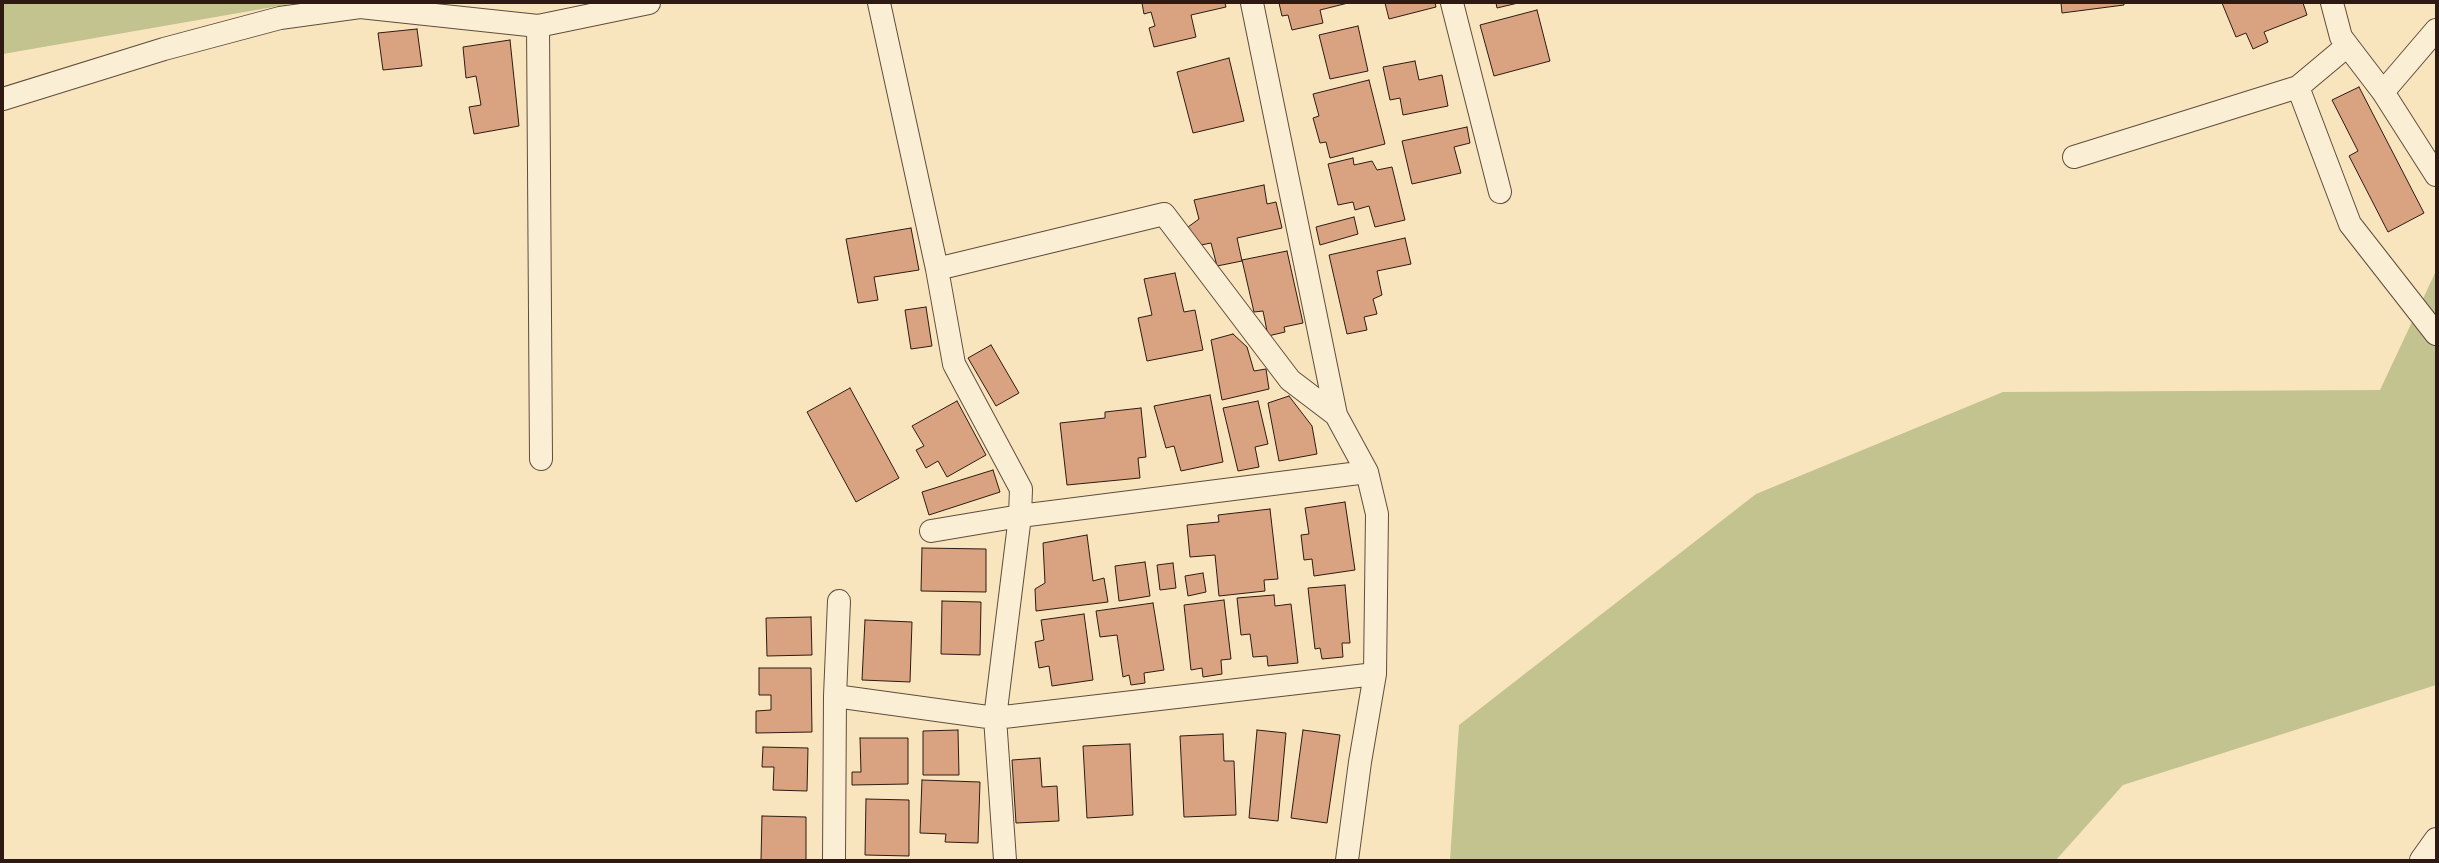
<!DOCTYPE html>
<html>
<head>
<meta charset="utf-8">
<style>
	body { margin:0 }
	#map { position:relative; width:2439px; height:863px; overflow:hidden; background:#f8e5bd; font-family:Vollkorn,serif }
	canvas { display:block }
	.frame { position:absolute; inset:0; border:4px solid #2e1a12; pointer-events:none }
</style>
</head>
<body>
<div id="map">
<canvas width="2439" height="863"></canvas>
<div class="frame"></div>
</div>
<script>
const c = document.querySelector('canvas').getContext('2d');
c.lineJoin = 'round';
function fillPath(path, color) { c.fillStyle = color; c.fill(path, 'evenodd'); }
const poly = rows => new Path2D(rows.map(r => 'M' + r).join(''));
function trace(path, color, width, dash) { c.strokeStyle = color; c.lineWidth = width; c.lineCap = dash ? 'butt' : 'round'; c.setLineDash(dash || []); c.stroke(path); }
const green = poly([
	[3,3,296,3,3,54],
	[2436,271,2436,685,2123,785,2056,860,1450,860,1459,725,1756,494,2003,392,2380,390]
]);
const building = poly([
	[1142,3,1225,3,1226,7,1191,15,1196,37,1154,47,1149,28,1155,26,1151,12,1144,14,1142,3],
	[1279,3,1348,3,1320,10,1323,23,1292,30,1288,15,1282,16,1279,3],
	[1385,3,1435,3,1436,7,1389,19,1385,3],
	[1496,3,1518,3,1497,8,1496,3],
	[2061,3,2124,3,2124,5,2062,13,2061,3],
	[2222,3,2303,3,2307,15,2264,32,2268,42,2253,49,2246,33,2236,37,2222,3],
	[1537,10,1550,61,1494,76,1480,25,1537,10],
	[1358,26,1368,71,1330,79,1319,35,1358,26],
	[417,29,422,66,383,70,378,33,417,29],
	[510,40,519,126,474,134,469,107,481,105,476,76,466,78,463,47,510,40],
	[1229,58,1244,121,1193,133,1177,72,1229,58],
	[1415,61,1419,80,1442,75,1448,106,1403,115,1400,98,1390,100,1383,67,1415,61],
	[1369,80,1385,144,1330,158,1326,142,1320,143,1313,118,1319,116,1313,94,1369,80],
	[2359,87,2424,213,2388,232,2349,156,2358,151,2332,100,2359,87],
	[1467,127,1470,143,1454,147,1461,173,1412,184,1402,141,1467,127],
	[1353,158,1354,165,1372,161,1377,170,1392,167,1405,220,1375,227,1369,206,1355,210,1353,202,1338,205,1328,164,1353,158],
	[1264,185,1267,204,1276,202,1282,228,1237,238,1242,261,1217,266,1211,243,1201,245,1188,227,1199,219,1194,200,1264,185],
	[1354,217,1358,234,1320,245,1316,227,1354,217],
	[911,228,919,270,874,277,878,300,858,303,846,239,911,228],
	[1405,238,1411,264,1377,271,1382,295,1373,299,1377,314,1364,317,1367,330,1347,334,1329,255,1405,238],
	[1287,251,1303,323,1284,327,1285,332,1268,336,1263,311,1254,312,1242,260,1287,251],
	[1175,273,1184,312,1195,310,1203,350,1147,361,1138,318,1152,315,1144,279,1175,273],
	[926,307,932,346,911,349,905,310,926,307],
	[1233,334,1247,347,1254,371,1266,369,1269,389,1222,400,1211,340,1233,334],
	[991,345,1019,393,996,406,968,358,991,345],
	[850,388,899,478,856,502,807,412,850,388],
	[1210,395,1223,462,1181,471,1174,446,1166,448,1154,406,1210,395],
	[1289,396,1312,426,1317,454,1279,461,1268,403,1289,396],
	[957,401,986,455,947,477,938,461,926,468,916,450,924,446,912,426,957,401],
	[1258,401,1268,444,1255,447,1259,467,1238,471,1223,408,1258,401],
	[1141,408,1146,457,1138,458,1140,478,1067,485,1060,423,1105,418,1105,412,1141,408],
	[993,470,1000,492,929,515,922,492,993,470],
	[1345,502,1355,570,1314,576,1312,559,1304,560,1301,535,1309,534,1305,508,1345,502],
	[1270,509,1278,579,1264,580,1265,591,1219,596,1215,555,1190,557,1187,525,1219,522,1218,515,1270,509],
	[1087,535,1093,581,1104,578,1108,602,1036,611,1035,589,1045,583,1043,543,1087,535],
	[922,548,986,549,986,592,921,591,922,548],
	[1145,562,1150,596,1119,601,1115,566,1145,562],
	[1173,563,1176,588,1160,590,1157,565,1173,563],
	[1203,573,1206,592,1188,596,1185,576,1203,573],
	[1345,585,1350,643,1342,643,1343,657,1322,659,1320,648,1315,649,1308,588,1345,585],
	[1274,595,1275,606,1291,604,1298,663,1268,666,1267,656,1253,657,1250,634,1241,635,1237,598,1274,595],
	[1224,600,1231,659,1221,660,1222,674,1203,677,1202,668,1191,670,1184,605,1224,600],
	[942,601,981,602,980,655,941,654,942,601],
	[1153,603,1164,670,1144,673,1145,683,1131,685,1129,675,1123,677,1117,635,1100,637,1096,611,1153,603],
	[1084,614,1093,680,1052,686,1049,666,1039,668,1035,642,1044,640,1041,620,1084,614],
	[811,617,812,655,767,656,766,618,811,617],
	[865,620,912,622,910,682,862,680,865,620],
	[759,668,811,668,812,732,756,733,756,711,771,710,771,695,759,695,759,668],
	[958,730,959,775,923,775,923,731,958,730],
	[1257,730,1286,733,1278,821,1249,818,1257,730],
	[1303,730,1340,735,1327,823,1291,818,1303,730],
	[1223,734,1224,761,1234,761,1236,815,1184,817,1180,736,1223,734],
	[860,738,908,738,908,784,852,785,852,772,861,772,860,738],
	[1130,744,1133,815,1087,818,1083,746,1130,744],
	[763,747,808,748,807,791,773,790,774,767,762,767,763,747],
	[1040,758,1042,787,1057,786,1059,821,1016,823,1012,760,1040,758],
	[922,780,980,782,978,843,945,842,946,834,920,833,922,780],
	[866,799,909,800,909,856,865,855,866,799],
	[762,816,806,817,806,860,761,860,762,816]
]);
const minor = poly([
	[879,3,937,269,1164,214,1290,380,1336,415,1367,472,1377,514,1375,674,1360,762,1347,860],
	[1252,3,1336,415],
	[1452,3,1500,192],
	[2332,3,2341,37,2383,92,2436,175],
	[538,26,541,459],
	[2298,87,2350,224,2436,334],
	[2383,92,2436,30],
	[3,99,164,49,280,18,360,7,538,26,649,3],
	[2074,157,2298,87,2347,46],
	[937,269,954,364,1021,489,1020,516,995,718,1005,860],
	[931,531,1020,516,1367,472],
	[835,696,839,601],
	[834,860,835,696,995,718,1375,674],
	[2421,860,2436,839]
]);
fillPath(green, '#c2c38e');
fillPath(building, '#d9a281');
trace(building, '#2e1a12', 1);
trace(minor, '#604d3d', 24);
trace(minor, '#faeed4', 22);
</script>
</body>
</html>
